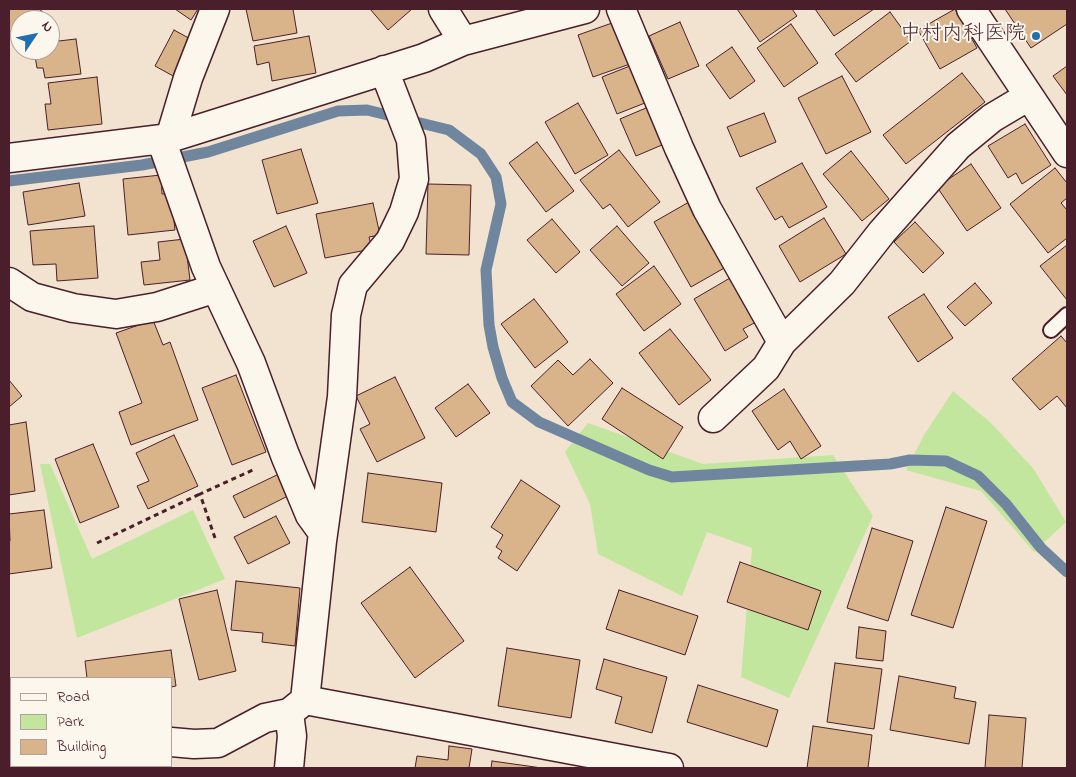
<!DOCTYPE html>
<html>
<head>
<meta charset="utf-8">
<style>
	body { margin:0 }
	#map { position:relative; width:1076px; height:777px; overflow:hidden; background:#f1e3cf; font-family:"Indie Flower",sans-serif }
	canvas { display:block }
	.frame { position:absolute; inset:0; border:10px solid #4a1f2b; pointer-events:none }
	.legend { position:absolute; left:10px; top:677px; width:162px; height:90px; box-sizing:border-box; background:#fbf7ec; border:1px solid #b4a19f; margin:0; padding:6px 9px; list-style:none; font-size:15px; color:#4a1f2b }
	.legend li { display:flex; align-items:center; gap:10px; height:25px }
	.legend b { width:25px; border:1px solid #b4a19f }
	.north { position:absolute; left:10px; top:10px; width:50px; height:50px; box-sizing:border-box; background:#fbf7ec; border:1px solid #b4a19f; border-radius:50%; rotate:56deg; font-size:14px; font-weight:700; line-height:20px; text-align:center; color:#4a1f2b }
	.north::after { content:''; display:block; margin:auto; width:18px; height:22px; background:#1f6fb2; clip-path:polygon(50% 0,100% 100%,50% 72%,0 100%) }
</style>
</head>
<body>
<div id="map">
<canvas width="1076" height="777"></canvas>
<div class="frame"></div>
<ul class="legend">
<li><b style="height:6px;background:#fbf7ec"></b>Road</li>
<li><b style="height:14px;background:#c3e69f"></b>Park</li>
<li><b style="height:14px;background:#d9b38a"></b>Building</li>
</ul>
<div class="north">N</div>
</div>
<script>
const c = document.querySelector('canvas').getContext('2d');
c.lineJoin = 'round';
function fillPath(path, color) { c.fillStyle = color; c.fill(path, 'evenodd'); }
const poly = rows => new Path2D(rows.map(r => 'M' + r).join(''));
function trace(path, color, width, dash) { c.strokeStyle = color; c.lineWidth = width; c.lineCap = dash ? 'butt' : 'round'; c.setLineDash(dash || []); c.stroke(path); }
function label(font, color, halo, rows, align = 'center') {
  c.font = font + ' "Indie Flower","Klee One",sans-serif'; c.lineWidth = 4; c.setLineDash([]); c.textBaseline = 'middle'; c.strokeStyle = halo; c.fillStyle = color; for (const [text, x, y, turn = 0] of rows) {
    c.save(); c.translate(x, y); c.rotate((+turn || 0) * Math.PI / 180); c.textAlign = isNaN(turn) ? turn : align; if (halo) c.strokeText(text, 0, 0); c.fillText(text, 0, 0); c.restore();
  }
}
const green = poly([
	[953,391,991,423,1033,468,1066,522,1034,552,981,491,906,470,924,435],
	[588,423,703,464,833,455,873,516,789,698,741,677,752,548,707,532,682,596,598,554,590,504,565,452],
	[40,464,50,464,92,559,193,510,225,579,77,638]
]);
const stream = poly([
	[9,181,142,165,208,152,338,111,367,110,449,130,481,154,496,177,501,204,486,270,489,325,493,347,502,378,512,402,539,422,649,470,672,477,890,464,910,460,946,461,978,476,1006,504,1041,548,1067,572]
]);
const building = poly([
	[9,9,39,9,48,16,45,20,20,20,20,38,9,30,9,9],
	[175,9,198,9,191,20,175,9],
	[246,9,293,9,297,33,253,41,246,9],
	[370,9,412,9,388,30,370,9],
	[737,9,792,9,797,16,760,42,737,9],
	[815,9,874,9,834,36,815,9],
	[955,9,977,48,940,69,918,30,955,9],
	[1005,9,1067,9,1067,24,1031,48,1005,9],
	[890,12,911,41,856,82,835,54,890,12],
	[615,22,630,64,593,77,578,35,615,22],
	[680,22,699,66,668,79,649,36,680,22],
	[791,24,818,63,784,87,757,48,791,24],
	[174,30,194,41,175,77,155,66,174,30],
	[309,36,316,73,272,81,269,62,257,65,254,46,309,36],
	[76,39,81,74,45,78,43,68,37,68,34,50,50,50,50,42,76,39],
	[732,47,755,81,730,99,706,65,732,47],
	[635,64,650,101,617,114,602,77,635,64],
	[1067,66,1067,95,1053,76,1067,66],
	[962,73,985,102,906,164,883,135,962,73],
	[842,76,871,132,826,154,798,98,842,76],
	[97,77,102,124,48,130,45,104,51,104,48,83,97,77],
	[578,103,608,155,575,174,545,122,578,103],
	[653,105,669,142,636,156,620,119,653,105],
	[764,113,776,142,740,157,727,127,764,113],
	[1025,124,1051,165,1022,184,1016,173,1008,178,988,146,1025,124],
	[537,142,574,191,546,212,509,163,537,142],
	[301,149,318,203,277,214,262,160,301,149],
	[619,150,660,202,628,227,610,204,603,209,580,180,619,150],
	[851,151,889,199,862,221,823,174,851,151],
	[802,163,827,207,789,228,782,216,775,220,756,188,802,163],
	[971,164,1001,208,967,231,937,187,971,164],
	[1055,168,1067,183,1067,198,1061,203,1067,210,1067,238,1048,253,1010,204,1055,168],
	[161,175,162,194,171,193,175,230,128,235,123,179,161,175],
	[79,183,85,216,28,225,23,192,79,183],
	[428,184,471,185,469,255,426,254,428,184],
	[689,202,726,267,691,287,654,222,689,202],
	[373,203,380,235,369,237,372,249,325,258,316,214,373,203],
	[824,218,846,254,800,282,779,246,824,218],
	[552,219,580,252,556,273,527,240,552,219],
	[915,222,944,253,923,273,894,242,915,222],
	[94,226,98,278,57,281,56,264,33,265,30,231,94,226],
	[286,226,307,273,274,287,253,241,286,226],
	[617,226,649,263,622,286,590,250,617,226],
	[185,239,190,280,144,285,141,262,160,260,158,242,185,239],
	[1067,245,1067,300,1040,266,1067,245],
	[654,266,681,304,644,331,616,294,654,266],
	[730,278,756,322,743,329,748,337,725,351,694,299,730,278],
	[975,283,992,303,965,326,947,307,975,283],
	[924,294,953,338,918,362,888,317,924,294],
	[534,299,568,342,535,368,501,324,534,299],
	[153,320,163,345,170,342,198,420,131,445,119,412,142,403,116,333,153,320],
	[670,329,711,380,679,405,639,353,670,329],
	[1061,336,1067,343,1067,408,1057,396,1040,410,1012,379,1061,336],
	[590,359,613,383,568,426,531,386,558,360,573,375,590,359],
	[236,375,266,452,232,465,202,388,236,375],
	[395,377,425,438,377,462,360,429,370,424,356,396,395,377],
	[9,380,22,396,9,407,9,380],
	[468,384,490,413,456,437,435,408,468,384],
	[622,388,683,427,663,459,602,419,622,388],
	[784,389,821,446,801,459,790,441,778,450,752,411,784,389],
	[26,422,35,491,9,495,9,425,26,422],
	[174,435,198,486,148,509,137,486,149,481,136,453,174,435],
	[93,444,119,507,80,523,55,459,93,444],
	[281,473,292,494,244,518,233,496,281,473],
	[368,473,442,483,436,532,362,522,368,473],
	[521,480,560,506,517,571,498,558,502,551,496,547,503,535,491,527,521,480],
	[946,507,987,521,953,628,911,615,946,507],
	[44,510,52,568,9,574,9,541,10,541,9,514,44,510],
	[276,516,290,543,248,564,234,537,276,516],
	[872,528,913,541,888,621,847,608,872,528],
	[740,562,821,591,808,630,727,602,740,562],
	[410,567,464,641,415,678,361,603,410,567],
	[236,581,300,588,295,646,262,642,263,633,231,630,236,581],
	[217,590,236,671,199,680,179,599,217,590],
	[619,590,698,616,685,655,606,629,619,590],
	[859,627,886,631,883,661,856,658,859,627],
	[507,648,580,660,571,718,498,706,507,648],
	[171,650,176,686,171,687,171,678,87,678,85,661,171,650],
	[604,659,667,677,652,733,615,723,622,697,596,689,604,659],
	[835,663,882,669,874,729,827,722,835,663],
	[899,676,956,687,954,698,976,702,969,744,890,730,899,676],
	[698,685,778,710,767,747,687,722,698,685],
	[989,715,1026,718,1022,768,985,768,989,715],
	[813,726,872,735,868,768,807,768,813,726],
	[449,746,472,749,469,768,415,768,417,756,448,760,449,746],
	[492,761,542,768,491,768,492,761]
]);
const path = poly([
	[215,538,200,494,255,469],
	[97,543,200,494]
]);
const service = poly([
	[1051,330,1067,315]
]);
const minor = poly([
	[443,9,463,41],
	[621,9,679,148,707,209,782,342],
	[971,9,1067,153],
	[170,138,188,78,215,9],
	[161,139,206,267,251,363,285,455,310,515,323,533],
	[9,158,170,138,424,58,463,41,585,9],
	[9,282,32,297,73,308,116,314,157,307,216,288],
	[713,418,766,368,782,342,842,283,882,232,958,146,992,118,1029,96],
	[305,700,669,768],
	[289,713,292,736,289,768],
	[171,742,194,744,218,743,265,718,289,713,305,700,322,541,342,397,346,315,353,285,390,241,404,212,414,179,411,140,384,70],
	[40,768,44,766]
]);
const markers = [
	[1036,36,5,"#1f6fb2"]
];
const poiNames = [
	["中村内科医院",1026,36]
];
fillPath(green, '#c3e69f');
trace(stream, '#70869e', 11);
fillPath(building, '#d9b38a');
trace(building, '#4a1f2b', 1);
trace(service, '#4a1f2b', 18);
trace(minor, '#4a1f2b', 31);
trace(path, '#4a1f2b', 3, [5, 4]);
trace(service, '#fbf7ec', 14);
trace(minor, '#fbf7ec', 28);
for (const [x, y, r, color] of markers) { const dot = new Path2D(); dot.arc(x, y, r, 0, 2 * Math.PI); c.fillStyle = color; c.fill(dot); trace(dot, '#fbf7ec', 2); }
label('21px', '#4a1f2b', '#fbf7ec', poiNames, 'right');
</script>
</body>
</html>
